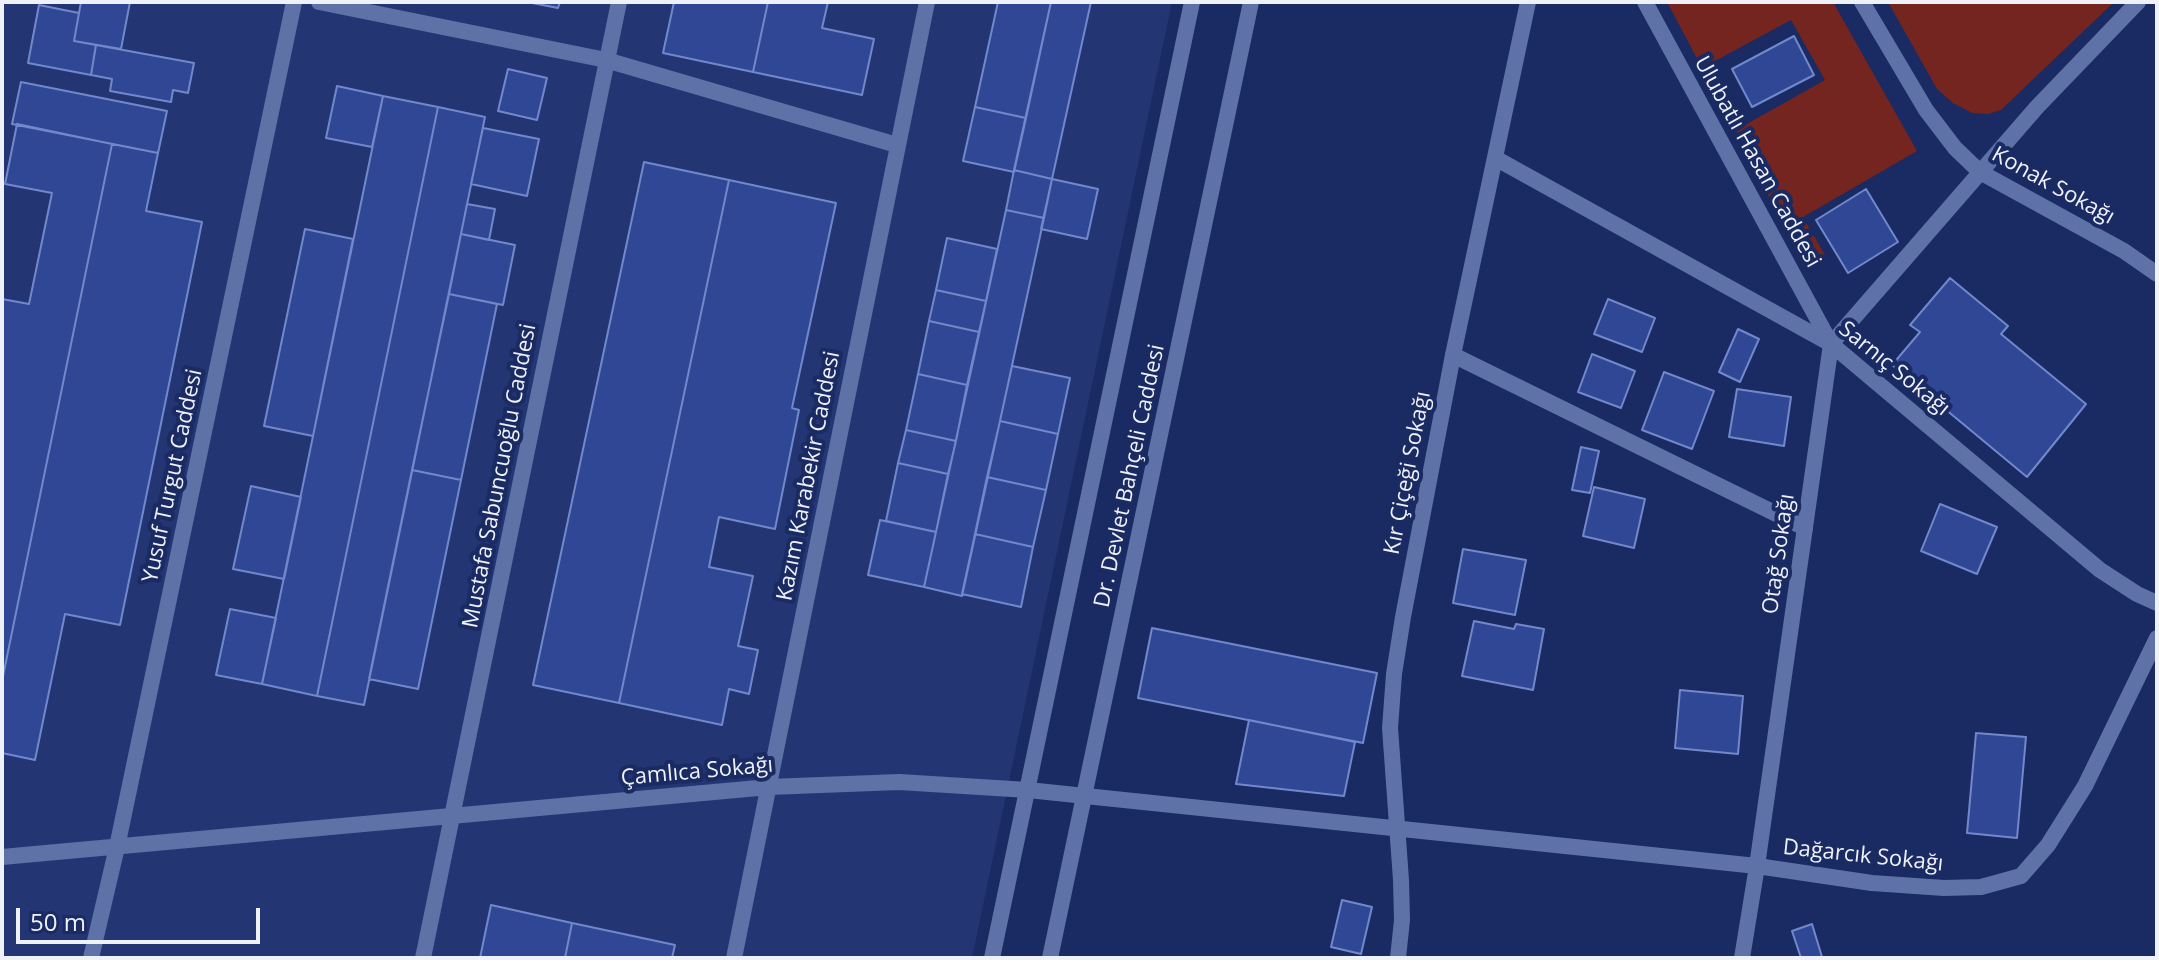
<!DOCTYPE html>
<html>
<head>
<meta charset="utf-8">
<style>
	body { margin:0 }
	#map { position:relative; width:2159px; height:960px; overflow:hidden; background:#1a2a62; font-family:"Open Sans",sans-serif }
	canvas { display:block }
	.frame { position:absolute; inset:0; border:4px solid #eef1f8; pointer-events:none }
	.scale { position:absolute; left:16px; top:908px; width:244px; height:36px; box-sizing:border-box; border:4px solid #eef1f8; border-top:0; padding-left:10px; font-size:24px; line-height:28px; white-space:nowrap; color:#eef1f8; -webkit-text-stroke:6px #1a2a62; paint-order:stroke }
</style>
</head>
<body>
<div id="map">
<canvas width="2159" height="960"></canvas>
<div class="frame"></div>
<div class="scale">50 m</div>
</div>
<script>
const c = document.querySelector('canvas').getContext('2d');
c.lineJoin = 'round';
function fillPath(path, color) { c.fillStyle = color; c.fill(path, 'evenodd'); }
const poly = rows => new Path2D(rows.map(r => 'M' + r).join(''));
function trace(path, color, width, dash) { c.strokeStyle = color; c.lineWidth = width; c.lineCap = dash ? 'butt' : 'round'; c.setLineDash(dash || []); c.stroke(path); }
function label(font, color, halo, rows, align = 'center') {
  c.font = font + ' "Open Sans",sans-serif'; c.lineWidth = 8; c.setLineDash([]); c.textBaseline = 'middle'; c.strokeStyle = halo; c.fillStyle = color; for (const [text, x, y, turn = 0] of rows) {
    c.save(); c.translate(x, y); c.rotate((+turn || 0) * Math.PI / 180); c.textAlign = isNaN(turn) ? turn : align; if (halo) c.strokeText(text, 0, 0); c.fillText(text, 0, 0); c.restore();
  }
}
const built = poly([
	[2,2,1172,2,972,958,2,958]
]);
const green = poly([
	[1667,2,1833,2,1917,151,1803,217,1825,255,1805,270,1736,130,1825,80,1791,20,1702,68],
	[1888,2,2114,2,2001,110,1988,114,1972,113,1953,103,1937,89]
]);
const building = poly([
	[81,2,130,2,121,49,74,41,81,2],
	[527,2,560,2,558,8,527,2],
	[674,2,768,2,753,72,663,53,674,2],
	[768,2,828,2,822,28,874,39,862,95,753,72,768,2],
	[998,2,1051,2,1026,118,975,107,998,2],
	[1051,2,1091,2,1052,179,1014,170,1051,2],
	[39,5,79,13,74,41,96,45,91,75,28,63,39,5],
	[1794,36,1814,75,1752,107,1732,69,1794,36],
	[96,45,194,63,188,93,173,90,171,102,110,91,112,79,91,75,96,45],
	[508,69,547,78,537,120,498,111,508,69],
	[21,82,167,111,158,153,12,124,21,82],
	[337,86,383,96,372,147,326,138,337,86],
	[383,96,438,107,317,696,262,684,383,96],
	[438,107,485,117,364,705,317,696,438,107],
	[975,107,1026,118,1014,172,963,161,975,107],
	[17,124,112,144,2,681,2,299,29,304,52,193,5,184,17,124],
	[483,128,539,139,527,196,471,184,483,128],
	[112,144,158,153,146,211,202,222,120,625,65,614,35,760,2,753,2,681,112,144],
	[644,162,729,180,619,703,533,685,644,162],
	[1014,170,1052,179,1044,218,1006,210,1014,170],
	[1052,179,1098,189,1087,239,1041,229,1052,179],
	[729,180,836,203,792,408,799,410,775,529,719,517,709,567,753,576,738,646,758,650,749,694,729,689,722,725,619,703,729,180],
	[1866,189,1898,242,1848,273,1816,220,1866,189],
	[467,204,495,209,489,240,461,234,467,204],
	[1006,210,1044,218,962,596,924,587,1006,210],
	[305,229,353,239,313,436,264,426,305,229],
	[461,234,515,245,503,305,449,294,461,234],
	[947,238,997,249,986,301,936,290,947,238],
	[1950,278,2008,326,2001,334,2086,404,2027,477,1892,365,1920,332,1910,325,1950,278],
	[936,290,986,301,979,332,929,321,936,290],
	[449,294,497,304,461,480,412,470,449,294],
	[1608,299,1655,318,1642,352,1594,334,1608,299],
	[929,321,979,332,967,385,918,374,929,321],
	[1738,329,1759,339,1740,382,1719,372,1738,329],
	[1592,354,1635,371,1621,408,1578,392,1592,354],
	[1012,366,1070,378,1058,434,1000,421,1012,366],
	[1664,372,1714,391,1692,449,1642,430,1664,372],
	[918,374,967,385,956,441,906,430,918,374],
	[1737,389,1791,397,1784,446,1729,437,1737,389],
	[1000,421,1058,434,1046,490,987,477,1000,421],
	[906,430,956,441,948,474,898,463,906,430],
	[1581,447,1599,451,1590,493,1572,490,1581,447],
	[898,463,948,474,936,532,886,521,898,463],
	[412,470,461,480,418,689,369,679,412,470],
	[987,477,1046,490,1033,547,975,534,987,477],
	[251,486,301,497,284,579,233,569,251,486],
	[1594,487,1645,499,1634,548,1583,536,1594,487],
	[1940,504,1997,527,1977,574,1921,551,1940,504],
	[880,520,936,532,924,587,868,575,880,520],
	[975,534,1033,547,1021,607,962,594,975,534],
	[1463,549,1526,560,1515,615,1453,603,1463,549],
	[230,609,276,618,262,684,216,675,230,609],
	[1474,621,1514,629,1516,624,1544,629,1533,690,1462,676,1474,621],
	[1152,628,1377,673,1363,743,1138,698,1152,628],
	[1680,690,1743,696,1738,754,1675,748,1680,690],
	[1249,720,1355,742,1344,796,1236,784,1249,720],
	[1976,733,2026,737,2017,838,1967,833,1976,733],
	[1342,900,1372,907,1361,954,1331,947,1342,900],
	[491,905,572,923,565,958,480,958,491,905],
	[572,923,675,945,672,958,565,958,572,923],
	[1812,924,1822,957,1801,958,1792,931,1812,924]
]);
const service = poly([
	[1453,355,1805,528]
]);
const minor = poly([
	[319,2,606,60,897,145],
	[1862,2,1926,110,1955,148,1980,172,2124,251,2157,274],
	[1495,158,1831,344,2100,570,2137,594,2157,603],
	[769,787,899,782,1028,790,1757,866,1831,344,2037,107,2138,2],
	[1398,958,1402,920,1401,880,1390,728,1394,674,1403,617,1453,355,1528,2],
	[1742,958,1757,866,1872,883,1944,888,1981,887,2021,876,2048,845,2085,786,2157,638]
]);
const tertiary = poly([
	[1645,2,1831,344],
	[2,857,769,787],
	[91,958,117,847,294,2],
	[423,958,619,2],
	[734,958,927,2],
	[992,958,1192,2],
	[1050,958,1251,2]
]);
const streetNames = [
	["Ulubatlı Hasan Caddesi",1757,162,61],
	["Konak Sokağı",2053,186,29],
	["Sarnıç Sokağı",1894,369,39],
	["Kır Çiçeği Sokağı",1408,473,-79],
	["Yusuf Turgut Caddesi",173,476,-78],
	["Mustafa Sabuncuoğlu Caddesi",500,476,-79],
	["Kazım Karabekir Caddesi",809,476,-79],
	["Dr. Devlet Bahçeli Caddesi",1130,476,-78],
	["Otağ Sokağı",1779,554,-82],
	["Çamlıca Sokağı",697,772,-5],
	["Dağarcık Sokağı",1863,856,6]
];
fillPath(built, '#233673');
fillPath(green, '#74251f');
fillPath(building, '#304796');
trace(building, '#7189ca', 2);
trace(service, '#5e72a8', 16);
trace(minor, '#5e72a8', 16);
trace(tertiary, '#5e72a8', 16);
label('22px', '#eef1f8', '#1a2a62', streetNames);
</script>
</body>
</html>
